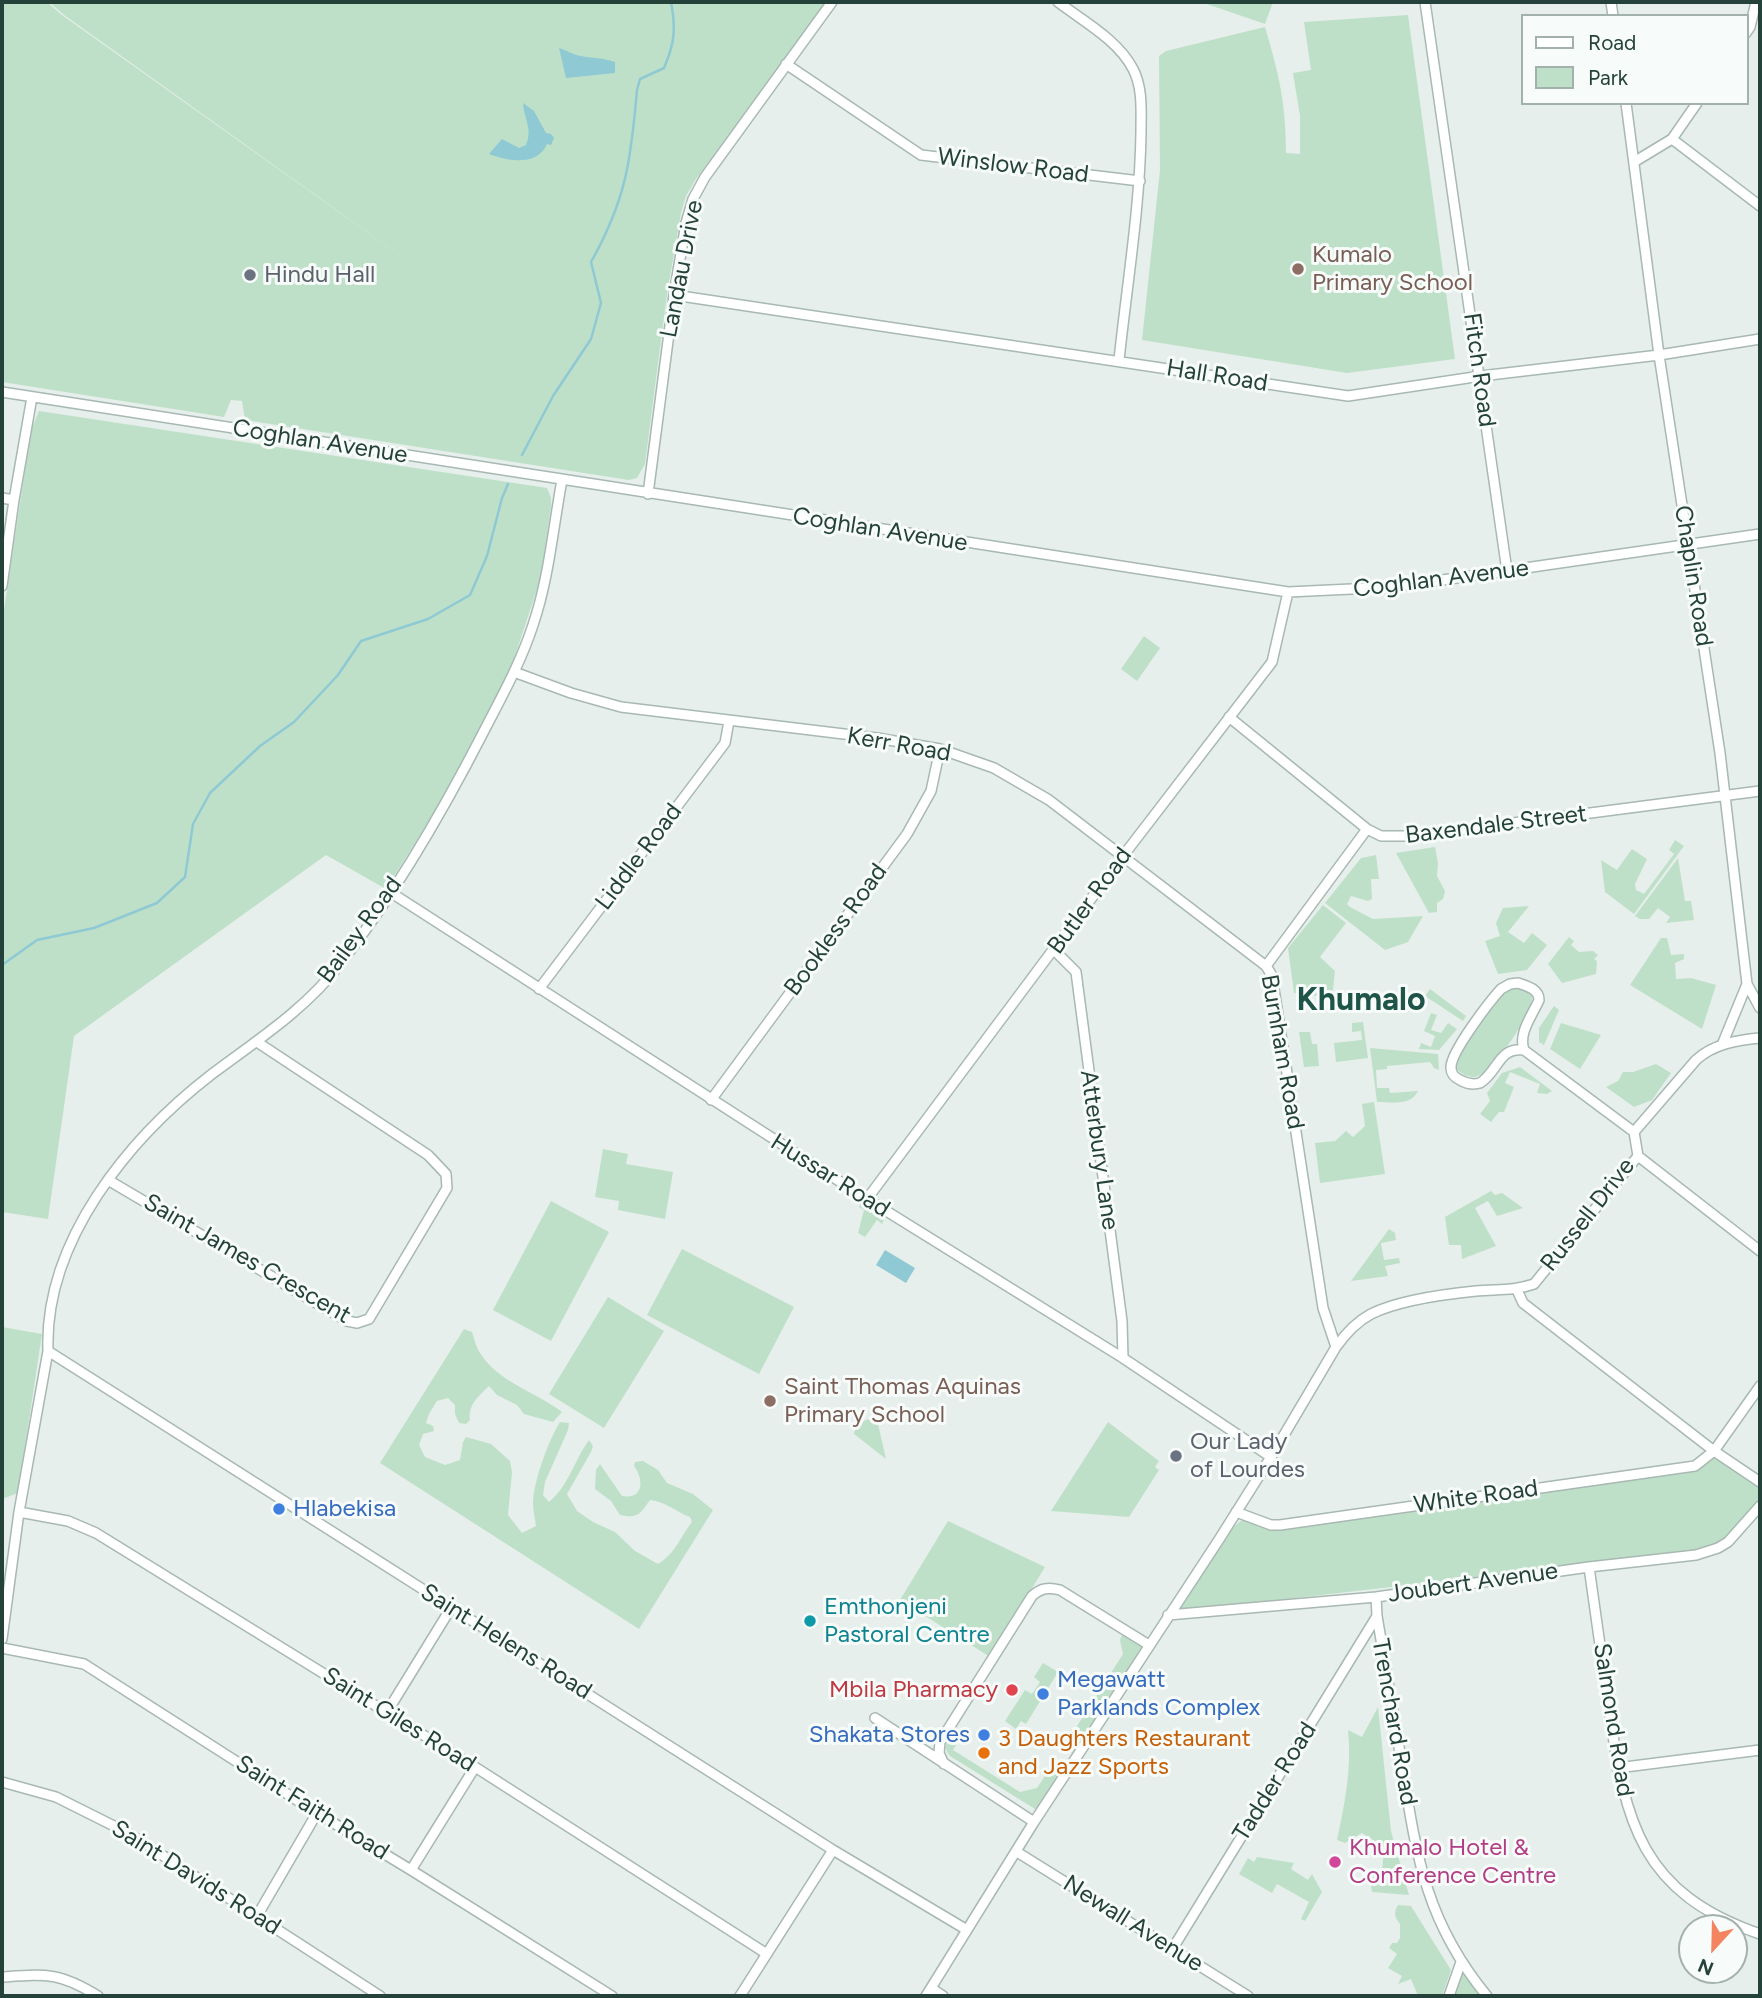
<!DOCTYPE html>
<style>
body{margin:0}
#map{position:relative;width:1762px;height:1998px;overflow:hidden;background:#e6efeb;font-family:Figtree,sans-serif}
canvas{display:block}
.frame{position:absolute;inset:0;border:4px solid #24423a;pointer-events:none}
.legend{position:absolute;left:1521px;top:14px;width:228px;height:91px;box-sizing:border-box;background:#f7fbf9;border:2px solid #a3b1ad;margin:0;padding:9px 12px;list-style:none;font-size:21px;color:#24423a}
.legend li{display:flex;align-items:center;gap:14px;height:35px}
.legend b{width:35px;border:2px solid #a3b1ad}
.north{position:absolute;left:1678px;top:1914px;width:70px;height:70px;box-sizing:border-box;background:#f7fbf9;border:2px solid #a3b1ad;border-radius:50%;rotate:202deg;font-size:19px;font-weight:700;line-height:28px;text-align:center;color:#24423a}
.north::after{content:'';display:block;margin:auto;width:24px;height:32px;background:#f4845f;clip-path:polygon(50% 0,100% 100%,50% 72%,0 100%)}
</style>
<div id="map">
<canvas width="1762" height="1998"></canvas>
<div class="frame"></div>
<ul class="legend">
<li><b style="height:9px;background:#fff"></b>Road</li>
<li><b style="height:19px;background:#bfe0c8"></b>Park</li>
</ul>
<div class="north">N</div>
</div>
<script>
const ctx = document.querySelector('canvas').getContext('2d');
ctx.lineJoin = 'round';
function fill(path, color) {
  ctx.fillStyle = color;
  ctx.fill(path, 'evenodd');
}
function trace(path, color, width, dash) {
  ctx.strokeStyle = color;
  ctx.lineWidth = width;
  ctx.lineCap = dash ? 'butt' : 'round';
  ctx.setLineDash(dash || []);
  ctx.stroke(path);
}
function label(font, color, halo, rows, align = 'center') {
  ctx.font = font + ' Figtree,sans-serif';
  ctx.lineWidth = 6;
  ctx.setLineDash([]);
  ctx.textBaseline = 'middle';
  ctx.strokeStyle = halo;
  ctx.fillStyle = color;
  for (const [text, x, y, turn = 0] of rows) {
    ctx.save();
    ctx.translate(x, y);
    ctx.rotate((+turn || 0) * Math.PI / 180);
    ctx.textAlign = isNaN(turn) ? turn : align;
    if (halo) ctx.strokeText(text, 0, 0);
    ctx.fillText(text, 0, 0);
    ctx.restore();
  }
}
fill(new Path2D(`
 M2,2H47L62,15L426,274L64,15L49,2H829L696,179L686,196L681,213L667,294L645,464L637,478L629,480L245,420L242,401L231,400L224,417L2,382Z
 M1201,2H1273L1265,24Z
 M1408,15L1455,359L1347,373L1142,340L1160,170L1159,56L1166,51L1265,27C1279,74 1286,104 1286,153L1300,154V116L1293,73L1311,70L1304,22Z
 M39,411L547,488L551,498V506L541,577L512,665L459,773L386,889L326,855L74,1036L48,1219L2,1212V623L31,430Z
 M1144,636L1160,648L1137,681L1121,669Z
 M1675,840L1684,846L1634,914L1605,892L1601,860L1617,870L1632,849L1647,859L1635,884L1636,890L1644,894L1674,854L1669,850Z
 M1435,847L1438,863L1437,876L1445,891L1443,899L1437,903V912L1429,913L1396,853Z
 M1376,855L1379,879H1371L1372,899L1368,901L1351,896L1347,904L1350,907L1373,919L1423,916L1408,942L1385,950L1325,903L1361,858Z
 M1678,858L1685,901H1691L1694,920L1666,923L1670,917L1658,908L1649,919H1640L1635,916Z
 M1323,905L1346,923L1320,957L1335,971L1332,998L1294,993L1288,948Z
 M1529,906L1508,932L1524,943L1532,933L1547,945L1527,970L1498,974L1485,941L1500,936L1496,923L1503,908Z
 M1569,937L1574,941L1571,945L1579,952L1593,951L1598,955L1594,959L1597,961L1596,974L1562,983L1548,964Z
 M1661,938H1667L1671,955L1684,954V959L1675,963L1676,979L1691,978L1716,985L1702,1029L1630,985Z
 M1509,987L1524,990L1532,996C1534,1012 1495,1068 1480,1075C1475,1078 1470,1077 1465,1075C1459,1072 1455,1069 1455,1063C1456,1048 1493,1005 1503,991Z
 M1430,989L1466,1016L1463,1021L1425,996Z
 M1554,1006L1559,1010L1544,1045L1539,1042V1028Z
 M1431,1013L1437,1015L1431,1030L1441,1033L1448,1023L1457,1029L1439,1050L1419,1049L1421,1043L1431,1047L1435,1036L1424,1031Z
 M1363,1022L1368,1058L1336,1062L1334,1043L1362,1040L1361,1031L1352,1032V1023Z
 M1561,1023L1601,1035L1580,1069L1550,1049Z
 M1299,1032H1310L1312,1044H1317L1319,1066L1304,1067Z
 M1370,1048L1438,1054L1439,1070L1434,1068L1430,1062L1387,1066V1069L1376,1070L1377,1088H1389L1390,1093L1418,1091C1411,1106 1392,1102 1377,1102Z
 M1656,1064L1671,1073L1652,1100L1634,1107L1606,1087L1618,1081L1623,1072H1633Z
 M1520,1067L1552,1091L1547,1094L1537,1093L1540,1084L1510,1072L1505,1083L1514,1087L1504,1112H1499L1491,1122L1480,1114L1490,1101L1487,1093L1502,1073Z
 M1374,1102L1385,1174L1320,1183L1315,1143L1335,1141L1346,1131L1353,1137L1365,1126L1362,1104Z
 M603,1149L628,1154L626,1164L673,1172L665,1219L618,1210L619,1201L595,1197Z
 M1491,1191L1495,1195L1502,1193L1523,1208L1497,1216L1488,1201L1475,1208L1496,1246L1462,1259L1461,1245H1449L1445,1217Z
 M862,1198L887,1214L882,1224L877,1220L865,1237L858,1233L864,1210L859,1207Z
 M551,1201L609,1232L551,1341L493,1310Z
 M1389,1229L1395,1233L1396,1240L1381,1243L1384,1260L1399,1258L1400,1263L1385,1266L1388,1276L1351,1281Z
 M682,1249L794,1307L759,1374L647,1315Z
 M608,1297L664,1331L604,1428L549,1394Z
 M2,1327L42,1334L18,1493L2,1499Z
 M464,1329L472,1332C474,1338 476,1347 480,1353C498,1382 536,1392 562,1412L553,1422L524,1414L517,1405L497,1395L489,1386C479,1396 468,1404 470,1420L466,1424L459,1423L455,1414V1405L448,1398L437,1401L429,1414L426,1423L433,1426L434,1431L423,1434L419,1445L425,1457L445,1465L460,1460L463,1442L466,1437L491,1444L510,1461L512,1472L508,1515L522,1533L536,1526C535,1519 533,1511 533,1503C533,1483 549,1439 560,1422L569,1423L568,1430L545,1482L543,1495L549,1502C568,1487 575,1459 589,1440L593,1446L591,1452L567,1494L577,1511L593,1522L615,1532L635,1551L658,1564C675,1554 679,1539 692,1522L690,1517C674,1511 667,1502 650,1500C640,1514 638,1519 620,1515L611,1501L595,1489L596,1470L600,1464L622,1496C644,1500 644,1479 634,1466L635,1462L643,1461L658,1470L667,1483L693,1494L713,1510L639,1629L380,1463Z
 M870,1419L878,1424L886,1459L854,1434C855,1426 863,1420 870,1419Z
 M1108,1422L1159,1461L1155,1467L1159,1470L1129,1517L1051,1511Z
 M1714,1454L1760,1486V1502L1726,1540L1697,1552L1173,1612C1186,1592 1226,1525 1245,1519L1271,1528L1695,1469Z
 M948,1521L1045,1567L990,1657L900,1600Z
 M1122,1635L1142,1647L1073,1754L1063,1748L1123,1654L1120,1640Z
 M1043,1663L1058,1672L1026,1724L1021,1721L1016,1729L1005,1721L1025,1690L1032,1694L1040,1682L1034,1677Z
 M1378,1707L1391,1831L1409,1895L1372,1892L1370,1879L1382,1872L1384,1847L1362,1833L1345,1843L1337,1840C1345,1802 1352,1768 1348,1730L1362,1737Z
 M950,1737L958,1742L953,1750L1020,1792L1037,1788L1053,1764L1062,1771L1039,1807L1035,1809L950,1756C944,1748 945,1745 950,1737Z
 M1257,1857L1294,1863L1291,1869L1308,1880L1312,1874L1322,1892L1305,1921L1301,1919L1309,1902L1277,1884L1272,1893L1239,1874L1248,1858L1254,1862Z
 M1398,1905L1411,1906L1451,1970L1442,1996H1418L1411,1979L1398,1984L1402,1976L1388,1968L1397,1954L1389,1948L1392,1943H1397L1400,1938V1924C1395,1918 1393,1913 1398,1905Z
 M1463,1968L1485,1996H1453Z`), '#bfe0c8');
fill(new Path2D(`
 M559,48C567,50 573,55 581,56C592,58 604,58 615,62V73C598,75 583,76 566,78Z
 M523,103L534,111L546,133L551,134L554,138L551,145L547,144C537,167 508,161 489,154L502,139L519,148L526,145C533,129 524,119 523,103Z
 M885,1250L915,1268L906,1283L876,1265Z`), '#8ec9d4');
trace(new Path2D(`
 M522,455L553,396L591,339L601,303L591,262C626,200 631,160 637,90L640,79L664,68C675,42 676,29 671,2
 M2,965L37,940L94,928L157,903L185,877L193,824L210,793L260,746L294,722L338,675L361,641L428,619L470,595L487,556L502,498L508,484`), '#8ec9d4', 2.5);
const minor = new Path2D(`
 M1058,2C1083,21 1118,40 1133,69C1143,88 1141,111 1141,132C1140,208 1127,284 1119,360
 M1425,2L1507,571
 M1611,2L1613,16
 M1746,33L1750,27L1756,2
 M786,64L921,155L1140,181
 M1626,103L1659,355L1720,753L1747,984L1722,1045
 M1672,139L1760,206
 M1634,162L1672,139L1697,103
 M674,295L1348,396L1481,376L1659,355L1760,339
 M2,392L1288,592L1394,587L1760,534
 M648,494L674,295L686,223L693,199L705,177L832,2
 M2,498L14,500
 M2,586L14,500L32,397
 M514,672L571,693L621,707L877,738L940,749L994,768L1049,800L1266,966
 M1229,717L1367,829L1381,836H1413L1760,791
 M390,892L867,1199L1123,1358L1271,1457
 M1054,950L1076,972L1122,1321L1123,1358
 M1518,983C1527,986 1539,989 1539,1000C1532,1016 1518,1033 1524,1050C1498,1047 1499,1071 1480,1083C1473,1085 1467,1084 1460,1080C1454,1077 1451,1074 1451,1067C1451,1052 1489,1002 1501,989L1510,984Z
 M1747,984L1760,1008
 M539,989L725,743L729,721
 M1524,1050L1634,1132
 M711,1100L907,834L931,791L940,749
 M1638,1156L1760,1251
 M108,1180L347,1321L357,1323L369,1319L447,1188L446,1174L428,1155L257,1042
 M867,1199L1123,856L1272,662L1288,592
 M1517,1290L1523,1303L1714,1451L1760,1482
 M1336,1347L1323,1308L1274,989L1271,974L1266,966L1367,829
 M48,1351L833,1850L967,1930
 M19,1512L68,1521L96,1533L475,1767L767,1954
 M1236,1512L1271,1525H1280L1695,1466L1714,1451L1760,1386
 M1589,1567C1596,1614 1602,1662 1609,1709C1625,1823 1641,1893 1760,1934
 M1376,1597L1377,1616C1385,1664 1393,1711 1401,1759C1416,1852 1424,1920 1487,1996
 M1168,1615L1376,1597L1589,1567L1696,1555L1718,1548L1728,1542L1760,1506
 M2,1639L19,1512L48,1351C44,1241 129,1138 212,1074C256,1041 306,1009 340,964C396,893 443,811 484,731C502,696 521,662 533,625C549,578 553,528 562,480
 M2,1648L84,1664L317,1813L411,1870L612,1996
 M387,1712L451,1608
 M875,1718L1034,1822
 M944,1764L939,1753L940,1742L1032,1596C1041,1588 1048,1587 1060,1590L1149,1645
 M1617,1768L1760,1750
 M2,1782L56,1797L128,1833L380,1996
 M1017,1852L1248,1996
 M411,1870L475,1767
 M257,1916L317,1813
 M1173,1948L1377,1616
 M2,1977C46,1974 59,1972 98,1996
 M931,1988L943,1996
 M740,1996L833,1850
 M926,1996L1034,1822L1220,1538L1271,1457L1336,1347C1346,1333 1356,1322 1371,1314C1397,1301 1446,1294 1476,1291C1497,1289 1514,1291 1534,1284L1638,1156L1634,1132L1696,1060C1713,1044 1738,1040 1760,1038
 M1449,1996L1461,1962`);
trace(minor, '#a8b8b2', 12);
trace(minor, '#fff', 9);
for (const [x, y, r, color] of [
 [1298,269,7,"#8d6e63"],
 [250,275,7,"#6b7280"],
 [770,1401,7,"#8d6e63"],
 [1176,1456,7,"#6b7280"],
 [279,1509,7,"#3f7fe0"],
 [810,1621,7,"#0f9aa8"],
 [1012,1690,7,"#e0444e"],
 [1043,1694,7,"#3f7fe0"],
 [984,1735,7,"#3f7fe0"],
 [984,1753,7,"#e8710a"],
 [1335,1862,7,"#d1479c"]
]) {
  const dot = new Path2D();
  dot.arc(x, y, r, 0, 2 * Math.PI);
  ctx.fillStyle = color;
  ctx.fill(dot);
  trace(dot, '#f7fbf9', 2.5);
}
label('24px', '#24423a', '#f7fbf9', [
 ["Winslow Road",1013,166,7],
 ["Landau Drive",682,269,-79],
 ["Fitch Road",1479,370,82],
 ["Hall Road",1217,376,9],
 ["Coghlan Avenue",320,442,9],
 ["Coghlan Avenue",880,530,9],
 ["Chaplin Road",1693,576,81],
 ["Coghlan Avenue",1441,579,-7],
 ["Kerr Road",899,745,10],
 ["Baxendale Street",1496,825,-7],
 ["Liddle Road",639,857,-53],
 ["Butler Road",1090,901,-54],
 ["Bailey Road",360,930,-54],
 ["Bookless Road",836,930,-54],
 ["Burnham Road",1282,1052,80],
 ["Atterbury Lane",1099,1150,82],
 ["Hussar Road",830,1176,32],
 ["Russell Drive",1588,1215,-52],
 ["Saint James Crescent",247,1259,30],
 ["White Road",1476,1497,-8],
 ["Joubert Avenue",1473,1583,-8],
 ["Saint Helens Road",506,1642,32],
 ["Saint Giles Road",399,1720,32],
 ["Salmond Road",1613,1720,81],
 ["Trenchard Road",1394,1722,80],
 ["Tadder Road",1275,1782,-58],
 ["Saint Faith Road",312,1808,32],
 ["Saint Davids Road",196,1878,32],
 ["Newall Avenue",1133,1924,32]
]);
label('24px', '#785e54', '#f7fbf9', [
 ["Kumalo",1312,255],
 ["Primary School",1312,283],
 ["Saint Thomas Aquinas",784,1387],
 ["Primary School",784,1415]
], 'left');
label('24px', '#5b616d', '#f7fbf9', [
 ["Hindu Hall",264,275],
 ["Our Lady",1190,1442],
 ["of Lourdes",1190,1470]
], 'left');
label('24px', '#366cbe', '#f7fbf9', [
 ["Hlabekisa",293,1509],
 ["Megawatt",1057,1680],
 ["Parklands Complex",1057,1708],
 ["Shakata Stores",970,1735,"right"]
], 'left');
label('24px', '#0d838f', '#f7fbf9', [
 ["Emthonjeni",824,1607],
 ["Pastoral Centre",824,1635]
], 'left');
label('24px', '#be3a42', '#f7fbf9', [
 ["Mbila Pharmacy",998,1690]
], 'right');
label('24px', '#c56008', '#f7fbf9', [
 ["3 Daughters Restaurant",998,1739],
 ["and Jazz Sports",998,1767]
], 'left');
label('24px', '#b23c85', '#f7fbf9', [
 ["Khumalo Hotel &",1349,1848],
 ["Conference Centre",1349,1876]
], 'left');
label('bold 32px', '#1f5548', '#f7fbf9', [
 ["Khumalo",1361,1001]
]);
</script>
